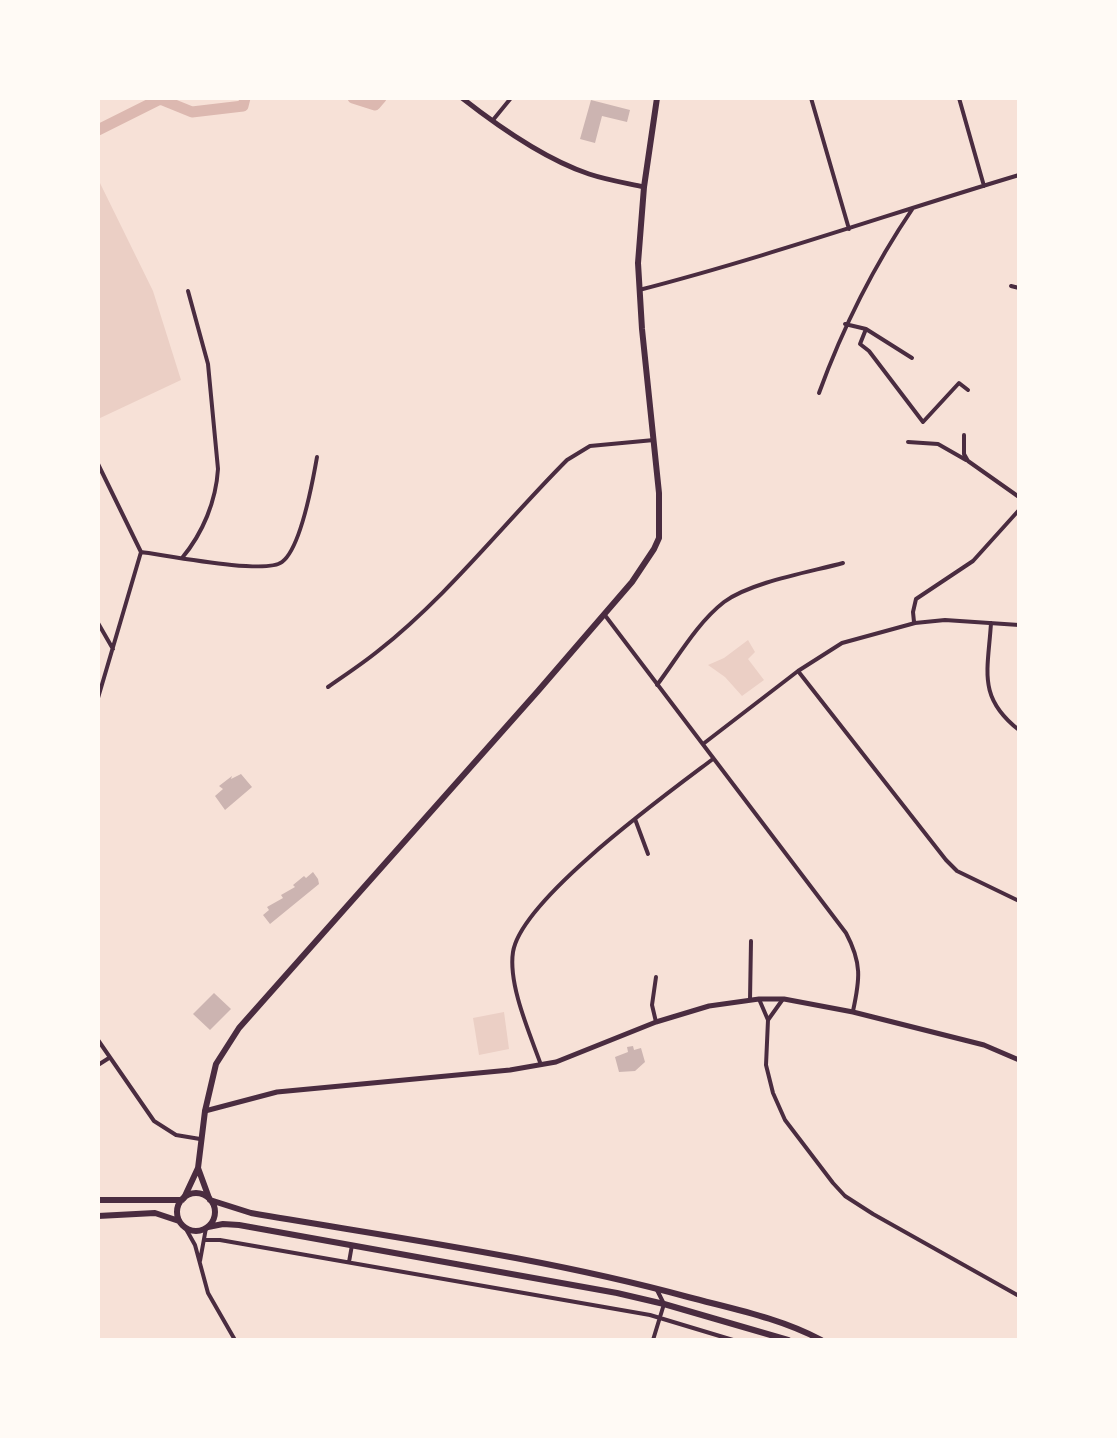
<!DOCTYPE html>
<style>
body{margin:0}
#map{position:relative;width:1117px;height:1438px;overflow:hidden;background:#f7e1d7;font-family:Montserrat,sans-serif}
canvas{display:block}
.frame{position:absolute;inset:0;border:100px solid #fffaf5;pointer-events:none}
</style>
<div id="map">
<canvas width="1117" height="1438"></canvas>
<div class="frame"></div>
</div>
<script>
const ctx = document.querySelector('canvas').getContext('2d');
ctx.lineJoin = 'round';
function fill(path, color) {
  ctx.fillStyle = color;
  ctx.fill(path, 'evenodd');
}
function trace(path, color, width, dash) {
  ctx.strokeStyle = color;
  ctx.lineWidth = width;
  ctx.lineCap = dash ? 'butt' : 'round';
  ctx.setLineDash(dash || []);
  ctx.stroke(path);
}
fill(new Path2D(`
 M98,179L153,291L181,380L98,419Z
 M748,640L755,652L748,659L764,680L742,696L725,677L708,665L724,658Z
 M504,1012L509,1049L479,1055L473,1018Z`), '#ebcfc5');
trace(new Path2D(`
 M353,98L375,105L381,98
 M98,130L160,99L192,112L243,106L245,98`), '#dcb8b0', 11);
fill(new Path2D(`
 M591,100L630,110L627,122L602,116L595,143L580,139Z
 M241,774L252,787L225,810L215,796L223,789L219,786L232,776L231,779Z
 M313,872L318,879L319,884L270,924L263,915L269,910L267,907L283,898L281,895L295,887L293,885L304,876L306,878Z
 M214,993L231,1009L210,1030L193,1014Z
 M633,1046L634,1050L641,1048L645,1062L635,1071L619,1072L615,1057L628,1052L627,1047Z`), '#ccb4b1');
trace(new Path2D(`
 M811,98L849,229
 M959,98L984,186
 M493,120L511,98
 M1011,286L1019,288
 M639,290C767,257 892,213 1019,175
 M845,324L866,329L912,358
 M866,329L860,344L869,351L923,422L959,383L968,390
 M819,393C843,327 873,267 913,208
 M964,435V454L968,461L1019,497
 M908,442L938,444L966,460
 M98,464L141,552L98,698
 M141,552C165,555 266,575 282,562C301,548 313,480 317,457
 M182,558C203,533 216,501 218,469L208,364L188,291
 M604,614L846,933C862,963 860,979 853,1011
 M914,622L913,612L916,599L973,561L1019,510
 M98,623L113,649
 M991,623C988,671 977,697 1019,730
 M798,671L946,860L957,871L1019,901
 M657,685C678,657 697,623 724,602C751,582 810,572 843,563
 M328,687C345,675 362,664 378,651C448,596 504,523 567,460L590,446L654,440
 M703,744L798,671L842,643L915,623L945,620L1019,625
 M635,819L648,854
 M759,999L768,1020L766,1065L773,1093L785,1120L833,1183L845,1196L873,1214L1019,1296
 M750,1000L751,941
 M768,1020L783,999
 M656,1022L652,1005L656,977
 M98,1040L154,1121L176,1135L200,1139
 M98,1065L109,1058
 M541,1065C530,1034 508,985 513,952C521,899 668,793 713,759
 M186,1229L195,1245L208,1293L235,1340
 M204,1240H220L650,1315L733,1340
 M200,1261L206,1228
 M349,1262L352,1245
 M653,1340L664,1304L657,1290`), '#4a2c40', 4);
trace(new Path2D(`
 M205,1111L277,1092L510,1070L556,1062L656,1022L709,1006L759,999H784L853,1012L984,1045L1019,1060`), '#4a2c40', 5);
trace(new Path2D(`
 M462,98C499,127 544,159 589,174C607,180 626,183 644,187`), '#4a2c40', 5);
trace(new Path2D(`
 M198,1168L209,1198
 M184,1198L198,1168L205,1111L216,1064L239,1028L538,691L632,582L654,549L659,538V493L642,329L638,263L644,187L657,98`), '#4a2c40', 6);
trace(new Path2D(`
 M177 1212a19 19 0 1 1 38 0a19 19 0 1 1-38 0Z
 M98,1200H182
 M210,1200L251,1213C397,1238 545,1258 688,1297C733,1309 780,1318 821,1340
 M98,1216L155,1213L179,1221
 M208,1227L223,1224L239,1225L617,1293L664,1304L788,1340`), '#4a2c40', 6);
</script>
